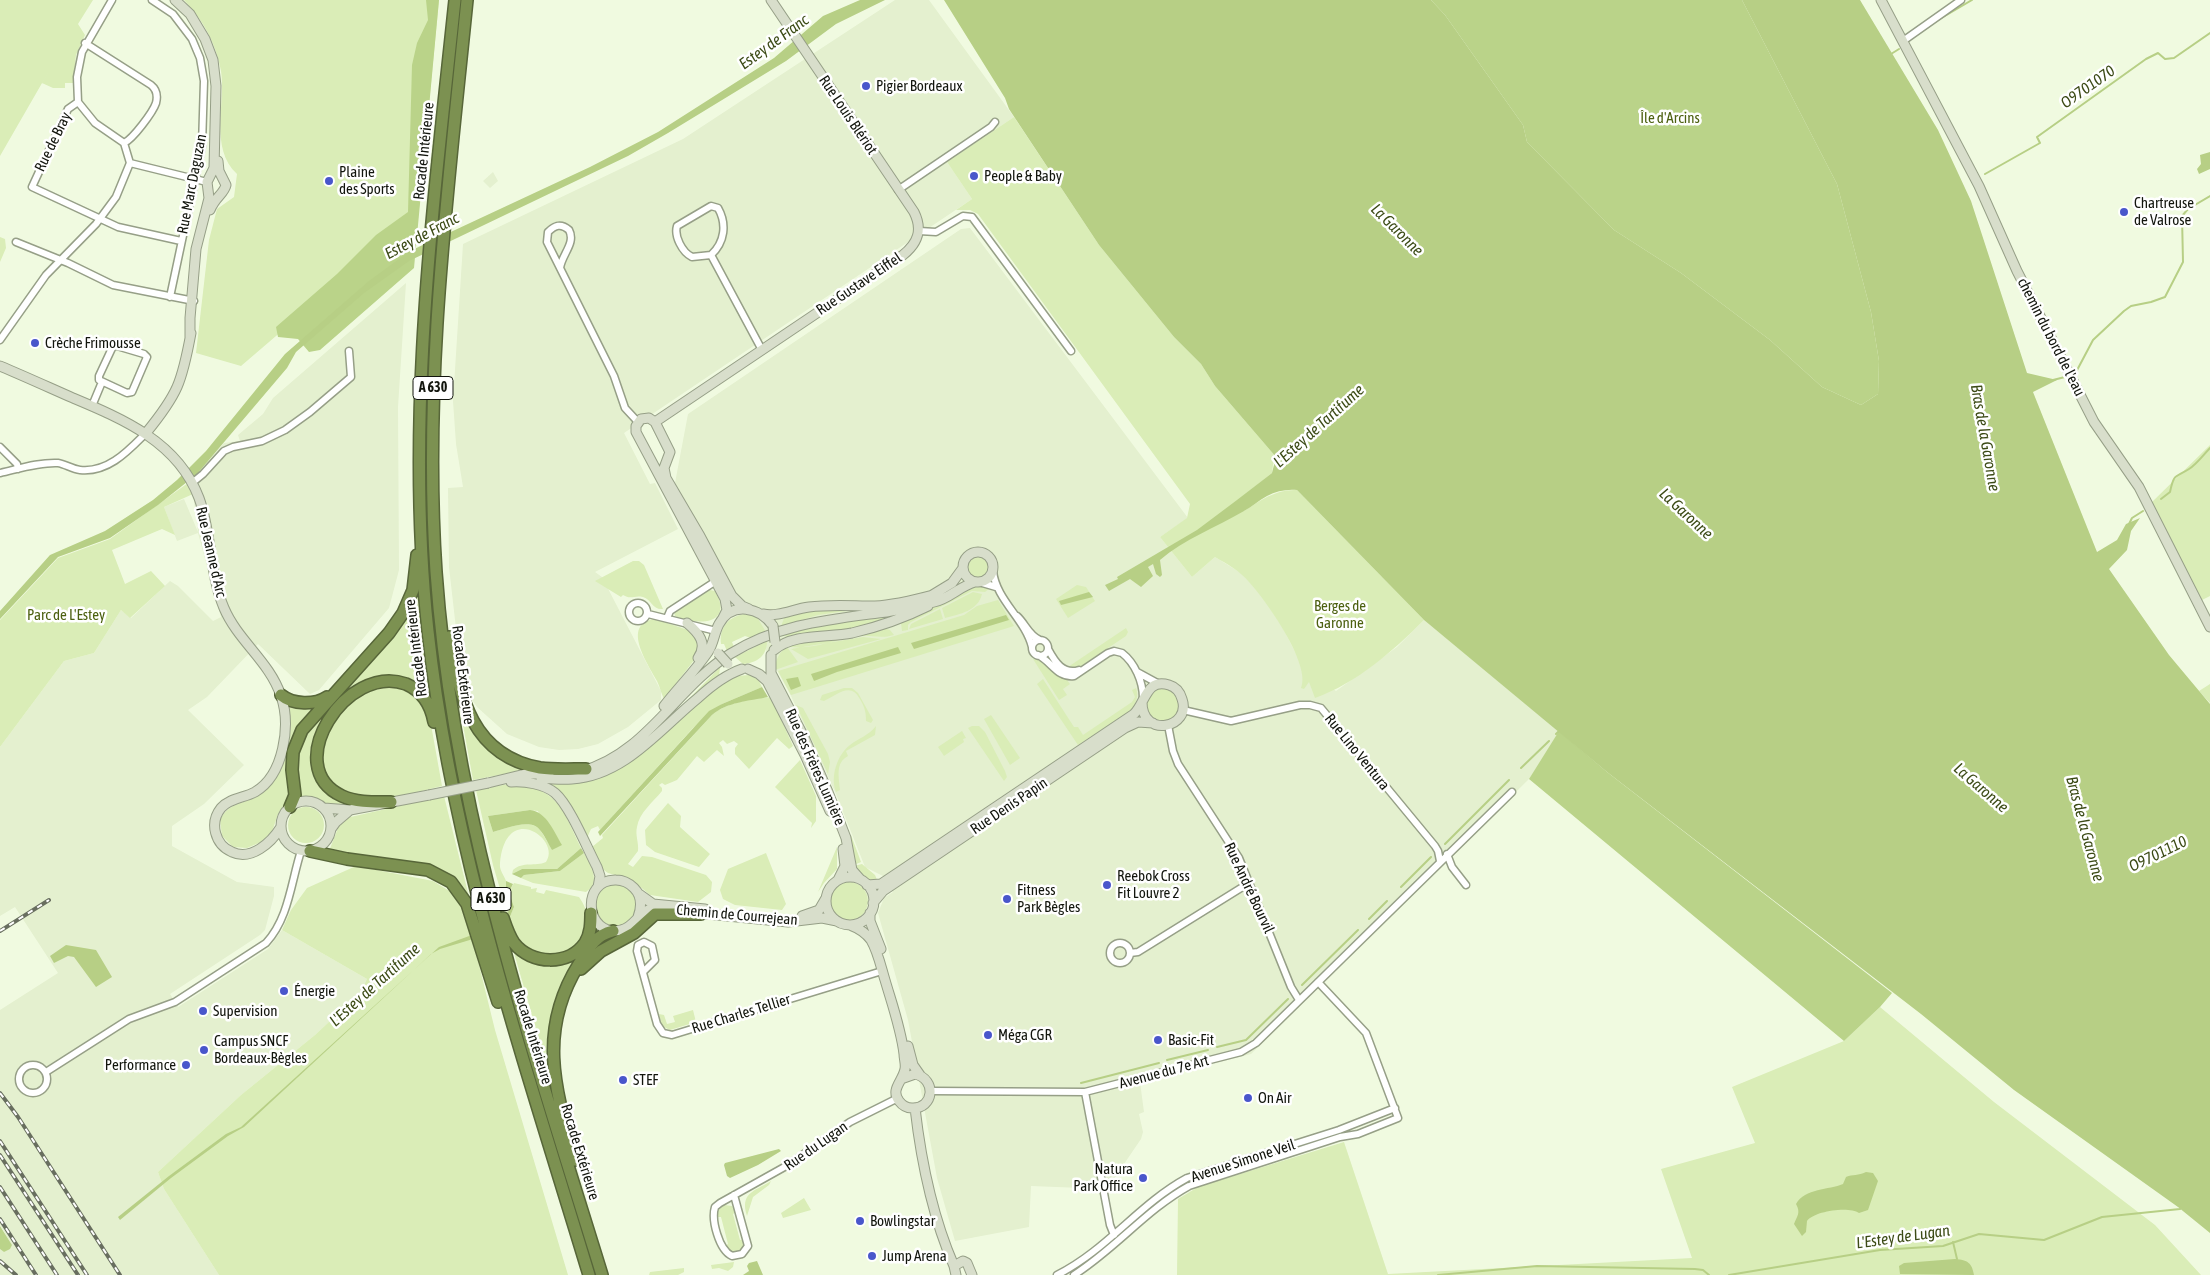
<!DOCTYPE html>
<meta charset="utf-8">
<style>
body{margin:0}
canvas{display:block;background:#f0fae0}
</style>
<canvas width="2210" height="1275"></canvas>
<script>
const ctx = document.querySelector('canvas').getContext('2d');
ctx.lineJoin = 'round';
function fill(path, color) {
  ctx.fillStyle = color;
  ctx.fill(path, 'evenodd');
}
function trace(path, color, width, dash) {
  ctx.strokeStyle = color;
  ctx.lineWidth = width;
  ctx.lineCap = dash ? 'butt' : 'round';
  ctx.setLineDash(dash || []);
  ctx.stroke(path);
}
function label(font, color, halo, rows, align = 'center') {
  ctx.font = font + ' "Asap Condensed",sans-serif';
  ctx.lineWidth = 5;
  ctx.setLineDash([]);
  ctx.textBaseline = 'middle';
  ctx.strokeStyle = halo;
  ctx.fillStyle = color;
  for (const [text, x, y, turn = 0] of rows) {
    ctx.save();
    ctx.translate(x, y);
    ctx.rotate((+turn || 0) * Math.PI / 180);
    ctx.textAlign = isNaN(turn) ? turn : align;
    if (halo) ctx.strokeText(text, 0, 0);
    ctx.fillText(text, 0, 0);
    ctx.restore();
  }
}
fill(new Path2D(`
 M895,0H929L1014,117L947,162L972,199L624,433L650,484L655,483L678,529L595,572L602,577L661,691V700L628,727L598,744L578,749L559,750L539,747L507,734L477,707L468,694L459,655L449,567L448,488L463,487L456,444L453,401L463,244L683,139Z
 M493,172L498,181L490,188L483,181Z
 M970,228L1188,518L1160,537L1192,577L1215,557L1241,573L1252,583L1275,612L1302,666L1336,691L1397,647L1424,620L1559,731L1529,779L1251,1054L1140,1082L1144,1112L1139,1114L1143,1132L1141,1139L1107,1189L1031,1186L1029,1227L955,1241L937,1178L908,1020L878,913L884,898L893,892L883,876L865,867L836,794L791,696L675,483L688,414L961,229Z
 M406,283L398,407L399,570L389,608L319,690L310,694L258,644L207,697L188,710L244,765L204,804L172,826V846L237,882L274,887V896L265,930L260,935L170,994L178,1007L268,949L282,930L367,979L360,993L315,1035L241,1095L158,1172L164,1189L219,1275H0V1249L4,1252L12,1245L0,1225V1010L58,973L15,907L0,916V747L64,661L94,653L121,610L131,618L170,581L178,586L213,621L221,617L198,533L177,541L164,507L184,499L198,532L193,494L188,483L224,443L240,441L238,435L263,414L273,398Z`), '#e4f0cf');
fill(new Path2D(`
 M0,0H93L78,24L85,35L76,55L73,83H65V88H53L42,83L53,64L0,156Z
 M184,0H439L417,229L353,270L241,366L196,353L209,240L217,209L234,197L237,174C209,148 226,104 221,71C216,43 203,20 184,0Z
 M1014,117L1099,245L1174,337L1201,364L1215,386L1276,457L1273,465L1272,473L1238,500L1244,511C1261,500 1276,489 1297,490L1424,620C1393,651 1357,683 1315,698L1309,682L1304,689L1301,688C1312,665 1265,599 1249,582C1240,571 1227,564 1215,557L1192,577L1160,537L1187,518L1190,504L978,214L970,210H956L972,199L947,162Z
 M0,237L5,239L6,248L0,262Z
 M2210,445V596L2200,601L2150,504Z
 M188,483L193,494L164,507L175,535L162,529L112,550L125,584L151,571L165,586L130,618L121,610L94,653L64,661L0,747V620L58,558L110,539Z
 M968 567a10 10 0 1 1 20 0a10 10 0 1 1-20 0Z
 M633,561H639L644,565L663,609C652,610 652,600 643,597C634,595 631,600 623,595L621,597L595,581Z
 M1077,585L1086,587L1095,601L1068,618L1056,599Z
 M971,586L990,588L985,592L972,591L911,622L908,625V630L902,631L901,623L904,620Z
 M417,590L429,696L403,679L388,676L372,679L355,687L317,737L322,781L361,803C353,804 342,808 334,806C317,802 316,793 296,798L298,742Z
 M710,590L715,591C735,625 697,626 675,616L674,612Z
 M973,592L982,594C978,611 960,614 945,618L942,608Z
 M998,600L1014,626L791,695L778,671L964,615L977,606Z
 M815,609L853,610L818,615L781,626L785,616Z
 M940,609L943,619L909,629L911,624Z
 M904,613L860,629L789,638L783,635C823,622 864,622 904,613Z
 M744,614L757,617L766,632L751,638L745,636L732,642L734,647L727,651L724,644H721C719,628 728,617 744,614Z
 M655,619L691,631L700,641L695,659L664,699C661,693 660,687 657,681C648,664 620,624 655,619Z
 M883,628L890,630L894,635C881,639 872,635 859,636C842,638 804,652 789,646V643Z
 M1126,628L1128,632L1126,636L1081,666L1074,668L1068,667Z
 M863,637L881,639L808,659L791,649Z
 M767,641C767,656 757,663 743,664L735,657Z
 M787,647L798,662L775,670C775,662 779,651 787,647Z
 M1033,659C1045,659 1063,673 1070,684L1063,689L1067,695L1059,700Z
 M720,667L719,677L680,708Z
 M749,675L758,679L762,687L722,704L693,728L600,830L598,826L591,829L586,840L558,790L545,782L601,776L722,682L737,676Z
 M1043,679L1074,727H1078L1083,735L1132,702L1135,697L1132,690L1136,688C1139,696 1136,704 1130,711L1078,745L1037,684Z
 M2210,684V703L2199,691Z
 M379,685L404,687L422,700L430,719L442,786C416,792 389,801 363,798C307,791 317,731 349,702C357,695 369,690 379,685Z
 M456,686L479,733L534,768L473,780Z
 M1146 705a17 17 0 1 1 34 0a17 17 0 1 1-34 0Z
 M844,688H852L858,693L873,720L871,723L866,721C866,713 865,708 861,701C851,681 839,694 824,701L820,700L822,695Z
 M771,697L793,746L789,749L777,738L749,769L735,754V748L738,744L734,741L727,744L723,740L719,743L722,747L724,756L717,750L704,762L697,756L677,780L665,785L662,783L659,785L662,788V791C653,802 639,813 637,827C635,835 639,843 638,851L628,864L633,867L642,856L652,857L706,875L712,882L711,892L698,902L650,895L632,880L608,873L601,868L592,847L603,838L602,835L712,715C727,702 752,699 771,697Z
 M288,701L319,705L301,727L293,792L278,814L272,832L261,842L247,848L233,847L222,836L220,820C228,803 243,804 258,796C287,779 292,731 288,701Z
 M796,705L803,708L828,754L830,762L828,774Z
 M991,715L1020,758L1010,765L984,719Z
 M876,726L875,735L846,751L848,756C835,763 839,777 840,790L836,792C830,777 837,755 850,745C859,738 868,736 876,726Z
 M972,726H979L985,732L1005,771L1007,777L1004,781L968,728Z
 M962,731L966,738L963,739L964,742L944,756L938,747Z
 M800,760L816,796V821L811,828L812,823L775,787Z
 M509,784C557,786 563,810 581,848L557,869H522L512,874L513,870C523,861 535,867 546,862C562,840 506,800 500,863C499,870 504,875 506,881C506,883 506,887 506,889C506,895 509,902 511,908L507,913L493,865L476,790ZM530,810L538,811L552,850C548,843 544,835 539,829C529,818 504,829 493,832L488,816Z
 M444,796L471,905L453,880L329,851L340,823L346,818Z
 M668,803L681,816L680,827L710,854L699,867L655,852L646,845L645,830Z
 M288 825a18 18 0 1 1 36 0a18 18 0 1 1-36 0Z
 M851,835L861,862L854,865L849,838Z
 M837,847V869L824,883L818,892Z
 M584,853C590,865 602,882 586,892L533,883L521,878L524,875L560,871Z
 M766,853L786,904L782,910L735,905L723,899L720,890L728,869Z
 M862,864L875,875L878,882C868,881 859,875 854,866Z
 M356,866L433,881L451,892L466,912L495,1030L568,1275H219L164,1189L158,1172L241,1095L315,1035L360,993L367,979L282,930L291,910L307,888Z
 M830 901a19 19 0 1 1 38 0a19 19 0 1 1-38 0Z
 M514,883L531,887V889L537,888L536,892L544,894L546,890L579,897C610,940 546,977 517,941C513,936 511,926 509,919L514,907L509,892Z
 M595 905a21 21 0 1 1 42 0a21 21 0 1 1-42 0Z
 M512,946L533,960L580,952L558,997L550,1025L548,1052L543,1053Z
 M1880,1007L1994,1102L2155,1225L2201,1275H1177L1178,1199L1198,1187L1344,1142L1388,1274L1692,1258L1661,1169L1755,1143L1732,1087L1844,1041Z
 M693,1010L696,1022L670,1030L662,1026L659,1014L664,1015L667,1024L675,1022L673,1016Z
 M771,1181L769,1185L753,1197L747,1216C740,1193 753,1192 771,1181Z
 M804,1198L811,1210L783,1218L781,1213Z
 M724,1205L732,1206L736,1212L733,1214L740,1240H743L744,1246L737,1253L729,1252L725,1246L728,1244L721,1217H717L718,1210Z
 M734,1262L733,1267L728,1271L719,1268L712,1269L711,1265Z
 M684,1268V1272L678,1275H649L650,1272Z`), '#daedb7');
fill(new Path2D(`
 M426,0H439L414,268L320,350L309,352L298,339L278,337L276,327L337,274L376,235L408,212L412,65L417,43L428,20Z
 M1431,0H1742L1837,184L1871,312L1879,361L1878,394L1861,405L1822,387L1770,340L1681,273L1614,230L1527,142L1523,125L1445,15Z
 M1559,731L1607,772L1892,993L1880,1007L1844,1041L1529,779Z
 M0,1226L12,1245L10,1249L4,1252L0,1249Z`), '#bad389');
fill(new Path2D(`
 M860,0H885L836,24L786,61L668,133L628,156L409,261L364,293L296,352L287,368L197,474L158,505L110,538L58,557L0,619V611L50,555L105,531L153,500L177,480L206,451L285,354L369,281L410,251L590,167L658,132L774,58L823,16Z
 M944,0H1431L1445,15L1523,125L1527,142L1614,230L1681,273L1770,340L1822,387L1861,405L1878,394L1879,361L1871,312L1837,184L1742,0H1860L1938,130L1971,201L2027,373L2057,380L2033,392L2097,552L2117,540L2126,524L2140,518L2131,531L2127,550L2109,569L2169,655L2210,704V1233L2178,1207L2014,1090L1921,1014L1607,772L1424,620L1297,490C1287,489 1276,491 1267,496C1259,500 1252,507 1244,511C1217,527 1184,539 1160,560L1162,575L1160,577L1156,574L1153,564L1148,567L1153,576L1141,587L1130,579L1109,591L1105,585L1118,579L1117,577L1197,530L1237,500L1272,473L1276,457L1215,386L1201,364L1174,337L1099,245L1009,109L1005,98Z
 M2210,152V169L2199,174L2197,169L2201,164L2200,155Z
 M1089,592L1093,597L1061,605L1059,601Z
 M1006,615L1009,620L914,649L911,643Z
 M898,647L901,653L837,672L814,681L811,674Z
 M798,677L801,686L791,690L786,679Z
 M762,687L768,697C749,701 727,702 712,715L600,836L598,832L709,711L722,704Z
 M530,810C547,812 554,832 562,845L552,850C548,844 545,835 539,829C530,818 504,829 493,832L488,816Z
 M581,848L584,853L560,871L524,875L521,878L512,874L522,869H557Z
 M506,881L513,884L509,892L514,907L509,919L507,913L511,908L506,890Z
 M472,935L473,939L440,949L431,954L244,1127L228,1136L171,1178L120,1220L118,1217L169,1176L226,1134L241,1127L439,947Z
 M66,945L96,950L112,977L96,987L74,957L68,956L54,963L50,956Z
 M779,1149L781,1151L758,1165L730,1178L727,1176L724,1165L725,1163Z
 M1866,1172L1873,1173L1878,1181L1868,1210L1859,1213C1849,1206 1814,1211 1807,1221L1806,1232L1802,1236L1794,1224C1797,1216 1801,1213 1796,1204C1805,1188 1829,1190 1843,1184L1846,1177C1853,1174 1858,1176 1866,1172Z
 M1955,1259C1968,1260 1972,1263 1974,1275L1900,1274L1899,1266L1904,1263Z
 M757,1261L763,1275H743L749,1271L747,1266L749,1263Z`), '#b7cf85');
trace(new Path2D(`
 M1933,23L1972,0
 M1891,54L1899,49
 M1985,174L2040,143L2037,137L2146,59L2158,53L2165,59L2174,58L2210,33
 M2075,374L2093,340L2124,311L2131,306L2151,302L2165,297L2183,262L2182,216L2188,209L2210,196
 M2053,380L2065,377
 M2161,499L2170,492C2174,473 2175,478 2189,469C2197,464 2204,454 2210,448
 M2129,524L2132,518L2143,511
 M1556,734L1559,731
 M1521,768L1549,741
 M1445,844L1509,780
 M1401,887L1431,857
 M1369,919L1387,901
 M1302,985L1358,930
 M1217,1047L1246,1040L1288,999
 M1167,1060L1208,1050
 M1081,1083L1159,1063
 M1953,1242L1957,1259
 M1438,1275L1537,1266L1695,1269L1703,1270L1709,1275
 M1729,1275L1880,1250L1943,1246L1979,1234L2044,1240L2102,1217L2180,1209L2181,1207`), '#b7cf85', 2);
const street = new Path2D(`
 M152,0L173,14L192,39L200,58L204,81L202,146L170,297
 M1903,41L1961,0
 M85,43L151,85C156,89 158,95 156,103C153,112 133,139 124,143
 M78,102L68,109L32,187L118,227L181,241
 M130,163L207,182
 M898,190L991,127L995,122
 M711,206L718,208C727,224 725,242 711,255L692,257C682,252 674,236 677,226Z
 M919,231L936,232L963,216L972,217L1071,351
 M16,242L68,263L113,285L194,301
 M711,255L762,350
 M560,268C562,254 576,243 569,230C561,223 555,225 548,232L547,242L614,376L625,408L638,422
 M0,340L46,275L96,224L116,197L130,163L124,143L95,123L78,102L77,77L82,52L112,0
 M113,346H117L144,354L147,357L132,392L127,393L99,380V376Z
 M92,406L102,382
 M0,447L17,464L18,469
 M0,473C18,469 39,462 58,463C65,464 72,469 80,470C108,473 128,451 146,433
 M192,483L203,474L224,451L233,447L262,441L285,430L310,412L351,377L349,351
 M993,571C996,600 1025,619 1032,647
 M979,582L996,587
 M629 612a9 9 0 1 1 18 0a9 9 0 1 1-18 0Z
 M648,614L716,631
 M1017,616C1025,623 1029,636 1040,640
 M667,618L670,611L716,581
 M1032 648a8 8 0 1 1 16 0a8 8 0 1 1-16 0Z
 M1048,649C1055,662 1063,675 1079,670
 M1038,655C1052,662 1057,678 1074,676L1108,653L1114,651L1122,653C1135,663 1143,682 1143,698
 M1137,672L1159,684
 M1183,710L1231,721L1300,705H1310L1321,708L1435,846L1438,851L1440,861
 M1168,725L1173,751L1178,764L1239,858L1291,987L1299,1000
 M1447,854L1452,867L1466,885
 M1110 953a10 10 0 1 1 20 0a10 10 0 1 1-20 0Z
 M1130,953L1138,952L1249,883
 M643,972L655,960L652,946L644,942L638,945L637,951L657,1024L663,1033L672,1035L882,971
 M19 1079a14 14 0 1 1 28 0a14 14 0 1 1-28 0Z
 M46,1072L129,1019L175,1002L266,943C289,918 291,882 301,851
 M931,1091L1085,1092L1241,1052L1256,1043L1512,792
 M1085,1092L1110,1225L1114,1235
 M734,1195L748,1246L742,1254L732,1256C719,1250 711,1220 715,1207L720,1203L788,1165L850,1122L898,1098
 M1057,1275C1107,1250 1139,1204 1187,1178L1339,1130L1395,1108
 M1074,1275C1115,1249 1147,1209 1189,1186L1340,1137L1358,1134L1398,1118L1366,1033L1318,982`);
const secondary = new Path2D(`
 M175,0L190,14L205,39L213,60L216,86L214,168L207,182L209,198L196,249L190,318V338
 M1881,0L1979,186L2017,271L2094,422L2139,487L2210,627
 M210,210C215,197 224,194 226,185L219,171L218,161
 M0,366C24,376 48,387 73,398C123,419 178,442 199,498C212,533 209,573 224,608C238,641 270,662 281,696C291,725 284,775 255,792C244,798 230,798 221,808C209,823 215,845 232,852C251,861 271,843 281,827
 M655,422L903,255C918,243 923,230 914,212L771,0
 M146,433C178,394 182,382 191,333
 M963 567a15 15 0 1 1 30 0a15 15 0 1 1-30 0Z
 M929,597L952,583L963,568
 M763,614C779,617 793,609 809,607C831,604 853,606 875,606C895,605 914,600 933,595
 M723,618L727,610L725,599L636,432V426L641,419L649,418L655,422L670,452L664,468L666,478L700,536L732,596L742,606L749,609
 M687,623C699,633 708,644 698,658
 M774,650C794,633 827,638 852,633C878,627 904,618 928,606
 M771,655V673L804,737L828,792L846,838L852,870L860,879
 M748,669L759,674L767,681L805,755L830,811
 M664,706C678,688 695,671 708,652C714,643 714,633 719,624C732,601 760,607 773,626
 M582,771C646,754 676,688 730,654C777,625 825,620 878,613C897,611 916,606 934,602C949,599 960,586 975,582
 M541,778C551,779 561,780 572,779C624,776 660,729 698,698C711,686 725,675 742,669
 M511,782C525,781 544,784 555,793C570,806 587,848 597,867L600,876L598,887
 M488,783L525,774H549
 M281 826a25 25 0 1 1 50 0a25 25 0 1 1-50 0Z
 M324,808L350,810L429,795
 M331,829L336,822L350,810
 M826 901a24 24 0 1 1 48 0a24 24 0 1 1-48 0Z
 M838,880L845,866L843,849
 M867,885L881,884L1134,714C1146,702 1146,678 1169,685C1176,687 1180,692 1182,699C1192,728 1142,739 1142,702
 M639,894L653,904L705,909
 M873,903L883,891L1125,728L1138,722L1153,723
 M697,913L788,922L822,918L837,921
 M870,913V921L881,949
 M802,916L819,910L826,898
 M638,917C642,906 642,896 634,888C629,883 623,880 616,880C580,879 585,938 621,930C633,928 637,915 648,910L666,909
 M850,925C858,928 866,933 871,940C878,952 881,967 885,980C892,1004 901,1029 904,1054C904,1059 906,1064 905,1069C903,1081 890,1089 899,1101C902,1105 907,1108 912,1108C934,1109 937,1079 915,1074L901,1079
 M908,1046L913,1065L920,1075
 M915,1108C921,1160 933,1218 954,1266
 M956,1275L954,1266L963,1261L967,1263L972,1275`);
const highway = new Path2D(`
 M455,0C433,210 405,420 428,631C452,852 525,1063 589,1275
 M467,0C448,190 423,381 436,572C453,814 531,1045 602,1275
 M449,637C460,695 470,755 540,768C555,770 571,769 586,769
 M281,695C293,705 315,705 327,697
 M391,802C375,802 357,803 342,796C279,767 347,662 406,684C422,691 431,705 434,722
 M290,807L295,795L292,770L293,752L302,730L389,633L403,613L413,590L417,555
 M310,851L347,859L428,870L451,882L467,904L498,1002
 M503,918C506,927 509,936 514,943C531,965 569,966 585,943C591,933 591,923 591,913
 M581,969L601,951L634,933L655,914H701
 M575,1160C555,1089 537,1031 579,964C588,949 595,935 613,931`);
trace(street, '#969f87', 9);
trace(secondary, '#969f87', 11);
trace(highway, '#576639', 14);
trace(street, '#fff', 6);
trace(secondary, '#d8decb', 9);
trace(highway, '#7c9151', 11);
const rail = new Path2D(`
 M0,931L49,900
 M0,1093L18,1117L120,1275
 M0,1141L87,1275
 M0,1155L78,1275
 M0,1187L57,1275
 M0,1219L36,1275
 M0,1261L16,1275`);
trace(rail, '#686e5f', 4);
trace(rail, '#fff', 2, [5.5]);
const secondaryBridge = new Path2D(`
 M773,626L775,642
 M718,653L728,664
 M429,795L488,783`);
trace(secondaryBridge, '#969f87', 11, []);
trace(secondaryBridge, '#d8decb', 9);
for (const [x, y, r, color] of [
 [866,86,5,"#4956cb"],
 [974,176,5,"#4956cb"],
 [329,181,5,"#4956cb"],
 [2124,212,5,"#4956cb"],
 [35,343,5,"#4956cb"],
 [1107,885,5,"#4956cb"],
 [1007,899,5,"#4956cb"],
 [284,991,5,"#4956cb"],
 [203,1011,5,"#4956cb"],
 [988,1035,5,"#4956cb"],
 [1158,1040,5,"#4956cb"],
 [204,1050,5,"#4956cb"],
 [186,1065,5,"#4956cb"],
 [623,1080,5,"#4956cb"],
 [1248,1098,5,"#4956cb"],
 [1143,1178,5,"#4956cb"],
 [860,1221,5,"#4956cb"],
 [872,1256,5,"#4956cb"]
]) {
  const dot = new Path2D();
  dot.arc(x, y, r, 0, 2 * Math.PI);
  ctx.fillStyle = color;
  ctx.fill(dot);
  trace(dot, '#fff', 2);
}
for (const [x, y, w] of [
 [433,388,40],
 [491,899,40]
]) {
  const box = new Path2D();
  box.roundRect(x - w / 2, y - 11.5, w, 23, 4);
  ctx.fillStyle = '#fff';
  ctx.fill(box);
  trace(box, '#12150d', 1);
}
label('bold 14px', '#12150d', null, [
 ["A 630",433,388],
 ["A 630",491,899]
]);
label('15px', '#12150d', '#fff', [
 ["Pigier Bordeaux",876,86],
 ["Plaine",339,172],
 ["des Sports",339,189],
 ["People & Baby",984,176],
 ["Chartreuse",2134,203],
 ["de Valrose",2134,220],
 ["Crèche Frimousse",45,343],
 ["Reebok Cross",1117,876],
 ["Fit Louvre 2",1117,893],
 ["Fitness",1017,890],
 ["Park Bègles",1017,907],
 ["Énergie",294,991],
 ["Supervision",213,1011],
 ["Méga CGR",998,1035],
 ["Basic-Fit",1168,1040],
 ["Campus SNCF",214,1041],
 ["Bordeaux-Bègles",214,1058],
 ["Performance",176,1065,"right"],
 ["STEF",633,1080],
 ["On Air",1258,1098],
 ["Natura",1133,1169,"right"],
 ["Park Office",1133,1186,"right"],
 ["Bowlingstar",870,1221],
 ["Jump Arena",882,1256]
], 'left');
label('15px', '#12150d', '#fff', [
 ["Rue Louis Blériot",848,115,56],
 ["Rue de Bray",53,142,-64],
 ["Rocade Intérieure",424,151,-84],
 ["Rue Marc Daguzan",192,184,-79],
 ["Rue Gustave Eiffel",859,284,-34],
 ["chemin du bord de l'eau",2051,337,63],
 ["Rue Jeanne d'Arc",211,552,77],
 ["Rocade Intérieure",416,648,-97],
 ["Rocade Extérieure",463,675,83],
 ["Rue Lino Ventura",1357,752,51],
 ["Rue des Frères Lumière",815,767,66],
 ["Rue Denis Papin",1009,806,-34],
 ["Rue André Bourvil",1249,888,65],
 ["Chemin de Courrejean",737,915,5],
 ["Rue Charles Tellier",741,1014,-17],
 ["Rocade Intérieure",533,1037,73],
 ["Avenue du 7e Art",1164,1072,-15],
 ["Rue du Lugan",816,1146,-35],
 ["Rocade Extérieure",580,1152,73],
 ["Avenue Simone Veil",1243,1161,-18]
]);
label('15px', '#4c6010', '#fff', [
 ["Île d'Arcins",1670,118],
 ["Berges de",1340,606],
 ["Garonne",1340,623],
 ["Parc de L'Estey",66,615]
]);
label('italic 16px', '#3c4b16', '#fff', [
 ["Estey de Franc",774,42,-36],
 ["O9701070",2088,87,-35],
 ["La Garonne",1397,230,45],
 ["Estey de Franc",422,236,-28],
 ["L'Estey de Tartifume",1319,426,-42],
 ["Bras de la Garonne",1985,438,80],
 ["La Garonne",1686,514,43],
 ["La Garonne",1981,788,41],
 ["Bras de la Garonne",2085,829,75],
 ["O9701110",2158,854,-26],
 ["L'Estey de Tartifume",375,985,-42],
 ["L'Estey de Lugan",1903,1237,-8]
]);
</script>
